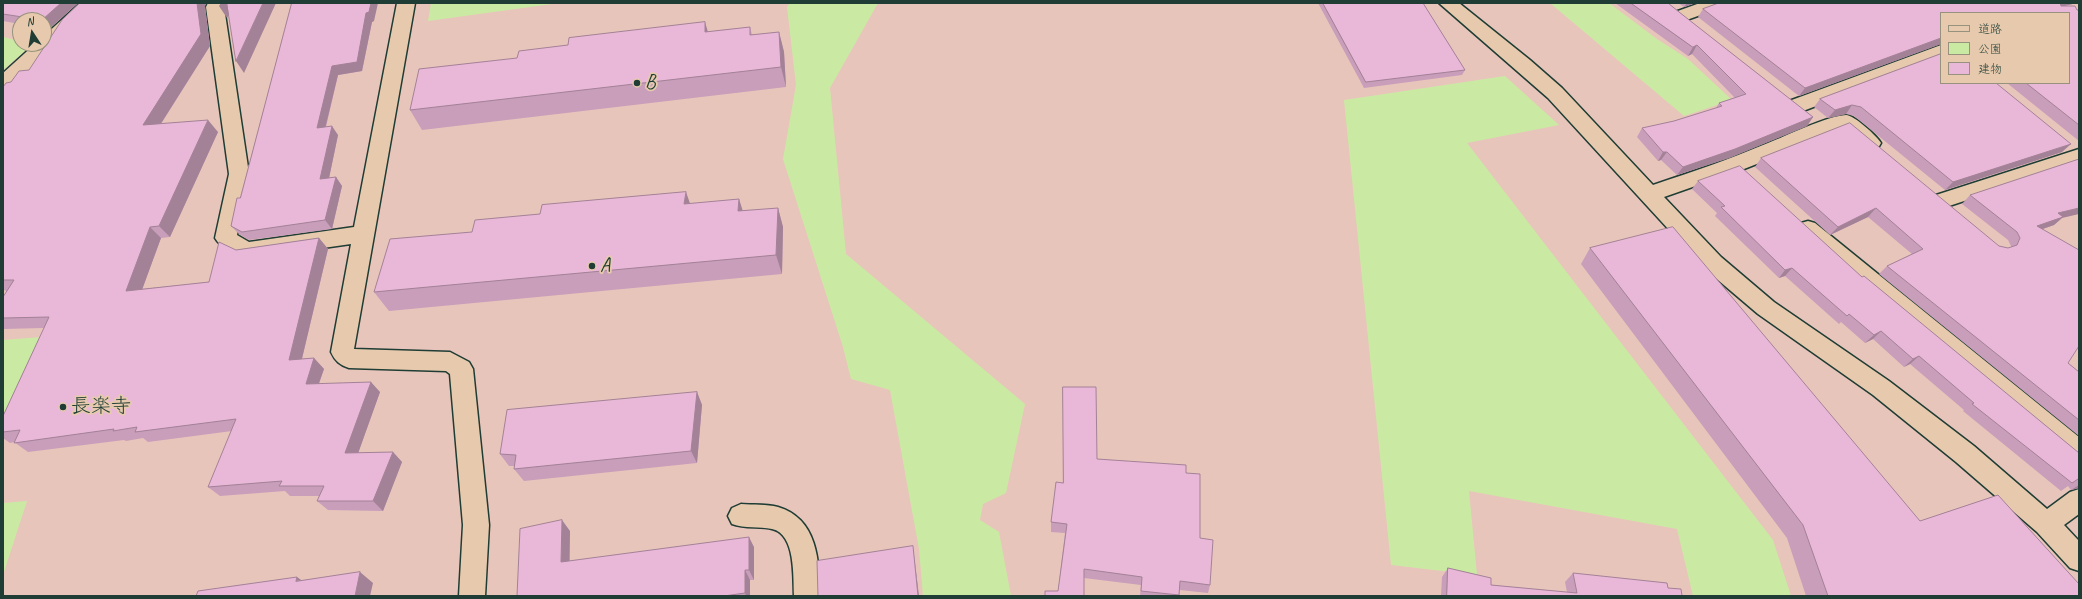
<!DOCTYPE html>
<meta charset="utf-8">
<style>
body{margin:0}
#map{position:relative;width:2082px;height:599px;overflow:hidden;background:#e8c5bb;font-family:Caveat,"Klee One",sans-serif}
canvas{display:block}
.frame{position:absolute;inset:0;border:4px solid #1f3d34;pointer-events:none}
.legend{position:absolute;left:1940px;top:12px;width:130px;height:72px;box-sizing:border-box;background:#e7caae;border:1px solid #97927d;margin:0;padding:5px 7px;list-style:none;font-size:12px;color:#1f3d34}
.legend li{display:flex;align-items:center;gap:8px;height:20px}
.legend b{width:20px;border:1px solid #97927d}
.north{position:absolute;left:12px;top:12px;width:40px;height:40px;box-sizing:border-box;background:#e7caae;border:1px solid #97927d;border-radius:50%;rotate:348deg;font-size:11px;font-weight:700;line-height:16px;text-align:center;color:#1f3d34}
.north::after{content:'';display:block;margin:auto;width:14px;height:18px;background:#1f3d34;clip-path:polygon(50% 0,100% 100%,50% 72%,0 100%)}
</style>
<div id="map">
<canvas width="2082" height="599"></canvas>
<div class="frame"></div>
<ul class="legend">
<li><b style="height:5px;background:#e7caae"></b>道路</li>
<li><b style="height:11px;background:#caeaa3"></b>公園</li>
<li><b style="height:11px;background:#e9b8d8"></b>建物</li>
</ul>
<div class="north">N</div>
</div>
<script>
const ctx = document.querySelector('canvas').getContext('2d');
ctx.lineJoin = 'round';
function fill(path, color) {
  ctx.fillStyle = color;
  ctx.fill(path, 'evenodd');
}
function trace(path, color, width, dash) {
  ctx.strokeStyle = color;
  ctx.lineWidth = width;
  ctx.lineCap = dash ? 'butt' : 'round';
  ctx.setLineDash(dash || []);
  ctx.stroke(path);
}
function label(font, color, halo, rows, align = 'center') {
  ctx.font = font + ' Caveat,"Klee One",sans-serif';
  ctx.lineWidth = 3.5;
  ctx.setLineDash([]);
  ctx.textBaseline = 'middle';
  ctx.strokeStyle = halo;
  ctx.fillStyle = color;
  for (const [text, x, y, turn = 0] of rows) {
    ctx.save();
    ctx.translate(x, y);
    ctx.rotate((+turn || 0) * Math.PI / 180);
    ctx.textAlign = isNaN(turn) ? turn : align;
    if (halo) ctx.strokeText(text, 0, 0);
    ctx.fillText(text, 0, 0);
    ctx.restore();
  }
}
fill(new Path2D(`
 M431,3H559L428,21Z
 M790,3H878L830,88L846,254L1025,404L1006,493L983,504L980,520L999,532L1011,596H923L919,549L890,390L851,379L843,347L783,159L796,85L787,7Z
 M1550,3H1609L1657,39L1688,59L1732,100L1684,116Z
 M3,37L20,41V44L32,45L3,70Z
 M1505,76L1559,125L1467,143L1773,540L1791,596H1693L1677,529L1469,491L1477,575L1391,565L1344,100Z
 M42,337L3,420V340Z
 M27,501L3,575V503Z`), '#caeaa3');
const minor = new Path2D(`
 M80,3H100L10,89L3,90V73L35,44H44V36Z
 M208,3H226L224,7L249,174L237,235L249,242L354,227L397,3H415L354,349L450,352L469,362L473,369L489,525L485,596H459L463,525L450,374L446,371L349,368C340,365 335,361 331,352L351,244L246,259C235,256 221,248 215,238L229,174L206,7Z
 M1439,3H1459L1530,60L1562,88L1653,185C1692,172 1730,159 1768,143C1786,136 1827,116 1846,115C1854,115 1877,136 1881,143L1878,148C1863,152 1853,139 1843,130L1744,169L1664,197L1721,257L1774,302L1889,381L1974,446L2047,509L2070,492L2079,489V514L2064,525L2079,541V571L2070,568L2037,532L1956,462L1873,395L1758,314L1705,269L1548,98Z
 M1700,3H1726L1723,7L1681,22L1675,20L1672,16L1675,12Z
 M1941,45V58L1803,111L1796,113L1789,111L1786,106L1789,101Z
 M2079,149V163L1943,208L1936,205L1933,200L1936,195Z
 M1808,221L1815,223L2079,437V463L2070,460L1801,235L1798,229L1801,223Z
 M741,504C753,505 767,504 778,507C818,519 819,561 820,596H794C793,577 796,534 772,529C759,526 745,529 732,524L728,516L732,508Z`);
trace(minor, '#1f3d34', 3);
fill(minor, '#e7caae');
fill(new Path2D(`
 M3,3H78L50,28L44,27V20H20V24L3,21Z
 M292,3L374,21L372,22L362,71L338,75L326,127L338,135L329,178L336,177L342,186L332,229L249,240L239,234L231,226L240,198Z
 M1318,3H1423L1465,70L1462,75L1364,88Z
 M1615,3H1668L1679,12L1813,117L1807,126L1729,158L1677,175L1661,160L1658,161L1637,137L1642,128L1674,121L1716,108L1719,103L1735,98L1692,54L1688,56Z
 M1678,3H1696L1684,7Z
 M1719,3H2077L2064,6L2077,10H2079V141L2007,83H2069L1941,13V44L1799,96L1698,17L1703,9Z
 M205,6L210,46L161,124L218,132L170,237L161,238L142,289L209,282L236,250L319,238L328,249L302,359L314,358L324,369L319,384L380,392L358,453L393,452L402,462L383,511L328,510L317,501L320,496H290L285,491L220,496L208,487L232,431L148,442L143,438L126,441L124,440L28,452L14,442L10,443L3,438V416L44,328L3,329V318L7,291L3,290V87L11,82L29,70Z
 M750,27L752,35L779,32L784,52L786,87L422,130L410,110L517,58L708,32Z
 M1941,54L2062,152L1945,190L1854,116L1846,114L1828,118L1814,107L1820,99Z
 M1761,158L1999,246L2008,248L2011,247V246L2008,240L1962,204L1970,195L2062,218L2054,225L2043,229L2068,363L2079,372V436L1879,274L1887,266L1912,254L1868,217L1830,235L1755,167Z
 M1698,181L1862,277L2079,453V488L2071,490L2068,486L2061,491L1963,411L1964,410L1910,364L1904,367L1873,339L1865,343L1841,322L1839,324L1785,276L1779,278L1715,216L1717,213L1692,189Z
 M739,199L743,211L778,208L783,227L782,274L389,311L374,292L690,204Z
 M1590,248L1920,521L2079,596H1806L1787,538L1581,264Z
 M697,392L702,405L697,463L524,481L514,469L515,466H509L500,454Z
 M1097,459L1186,473L1200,538L1210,585L1208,593L1180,590L1179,596H1140L1141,585L1084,578L1058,591L1065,533L1051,532V522L1062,483Z
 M570,531V561L754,547V580H750V596H517Z
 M1448,568L1491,585L1567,592L1565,582L1573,573L1668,588L1682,596H1441L1442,577Z`), '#c89eba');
fill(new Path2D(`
 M61,3H78L50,28L44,21V20H42Z
 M197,3H207L205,6L210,46L153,136L143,125Z
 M221,3H231L234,7L227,18L219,6Z
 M263,3H276L244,73L236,61Z
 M371,3H378L374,21L372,22L362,71L338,75L323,137L317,128L332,66L366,13Z
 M1687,3H1696L1684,7Z
 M2060,3H2077L2056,8Z
 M705,22L711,42L705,32Z
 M779,32L784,52L786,87L781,67Z
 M1941,38V44L1799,96L1805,88Z
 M1697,45L1692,54L1688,56L1693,47Z
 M1852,105L1846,114L1828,118L1835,110Z
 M1813,117L1807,126L1729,158L1677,175L1683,167Z
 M208,120L218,132L170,237L159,226Z
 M332,126L338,135L327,188L320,179Z
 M2071,144L2062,152L1945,190L1953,182Z
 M1663,152H1667L1661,160L1658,161Z
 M336,177L342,186L332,229L325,220Z
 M686,192L693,212L684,204Z
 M739,199L745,219L738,211Z
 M778,208L783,227L782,274L776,255Z
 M1876,208L1868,217L1830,235L1838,227Z
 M2079,208V214L2062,218L2054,225L2028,234L2037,226L2058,213Z
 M150,227L161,238L138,301L126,291Z
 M319,238L328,249L299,371L289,360Z
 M1792,268L1785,276L1779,278L1785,270Z
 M1881,331L1873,339L1865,343L1874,335Z
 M1919,356L1910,364L1904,367L1913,359Z
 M314,358L324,369L315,394L306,384Z
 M371,382L380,392L355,462L345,453Z
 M697,392L702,405L697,463L691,451Z
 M393,452L402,462L383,511L373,501Z
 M2079,485V488L2071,490Z
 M562,520L570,531L569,572L561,562Z
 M749,537L754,547V580L749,570Z
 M913,546L914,555L919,596H918Z
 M745,570L750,580V596H746L745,593Z
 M360,572L373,583L370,596H355Z
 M297,577L311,587L296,581Z`), '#a38197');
const building = new Path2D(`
 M3,3H61L42,20L3,14Z
 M80,3H197L201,34L143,125L208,120L159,226L150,227L126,291L209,282L219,242L236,250L319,238L289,360L314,358L306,384L371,382L345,453L393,452L373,501H317L324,486H279L282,481L208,487L236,419L135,432L137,427L113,431L114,429L14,443L20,430L3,432V416L49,317L3,318V297L14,280H3V87L6,83L11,82L19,71L29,70L62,20Z
 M227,3H263L236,61Z
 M292,3H371L369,12L366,13L357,62L332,66L317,128L332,126L320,179L336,177L325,220L242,232L231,226L237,198H240Z
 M1323,3H1423L1465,70L1366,82Z
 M1631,3H1668L1679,12L1813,117L1735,149L1683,167L1667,152H1663L1642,128L1674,121L1722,106L1719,103L1746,94L1697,45L1693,47Z
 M1719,3H2060L2061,6H2075L2077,10H2079V125L2026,83H2069V13H1941V38L1805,88L1703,9Z
 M705,22V32L750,27V35L779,32L781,67L410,110L419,69L517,58L519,51L568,45L569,38Z
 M1941,54V83H1996L2071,144L1953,182L1861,107L1852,105L1835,110L1820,99Z
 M1850,123L1999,246L2008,248L2017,245L2020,238L2017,232L1970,195L2079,159V208L2058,213L2063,217L2037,226L2079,250V346L2068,363L2079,372V420L1887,266L1923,249L1876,208L1838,227L1761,158Z
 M1740,166L1862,277L1864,276L2079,453V480L2078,479L2072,483L1972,404L1974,403L1919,356L1913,359L1881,331L1874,335L1849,314L1847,316L1792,268L1785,270L1721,207L1725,206L1698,181Z
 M686,192L684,204L739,199L738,211L778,208L776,255L374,292L390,239L472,232L475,220L540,214L542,205Z
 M1673,227L1920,521L1998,495L2079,584V596H1828L1803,525L1590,248Z
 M1063,387H1096L1097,459L1186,465V473L1200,474V538L1213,540L1210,585L1180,581L1179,595L1141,591L1142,577L1084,569V596H1045V591H1058L1067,524L1051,522L1056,482L1063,483Z
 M697,392L691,451L514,469L516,455L500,454L507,410Z
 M562,520L561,562L749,537V570H745V593L724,596H517L520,529Z
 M913,546L918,596H818L817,561Z
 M1448,568L1491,578V585L1577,593L1573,573L1667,583L1668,588L1681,589L1682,596H1447Z
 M360,572L355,596H196L198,591L297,577L296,581Z`);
fill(building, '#e9b8d8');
trace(building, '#a38197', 1);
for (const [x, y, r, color] of [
 [637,83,4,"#1f3d34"],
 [592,266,4,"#1f3d34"],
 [63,407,4,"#1f3d34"]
]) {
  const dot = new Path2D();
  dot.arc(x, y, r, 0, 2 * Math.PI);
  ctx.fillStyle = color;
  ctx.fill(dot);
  trace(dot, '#e7caae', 1.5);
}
label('20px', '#1f3d34', '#e7caae', [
 ["B",645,83],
 ["A",600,266],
 ["長楽寺",71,407]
], 'left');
</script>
